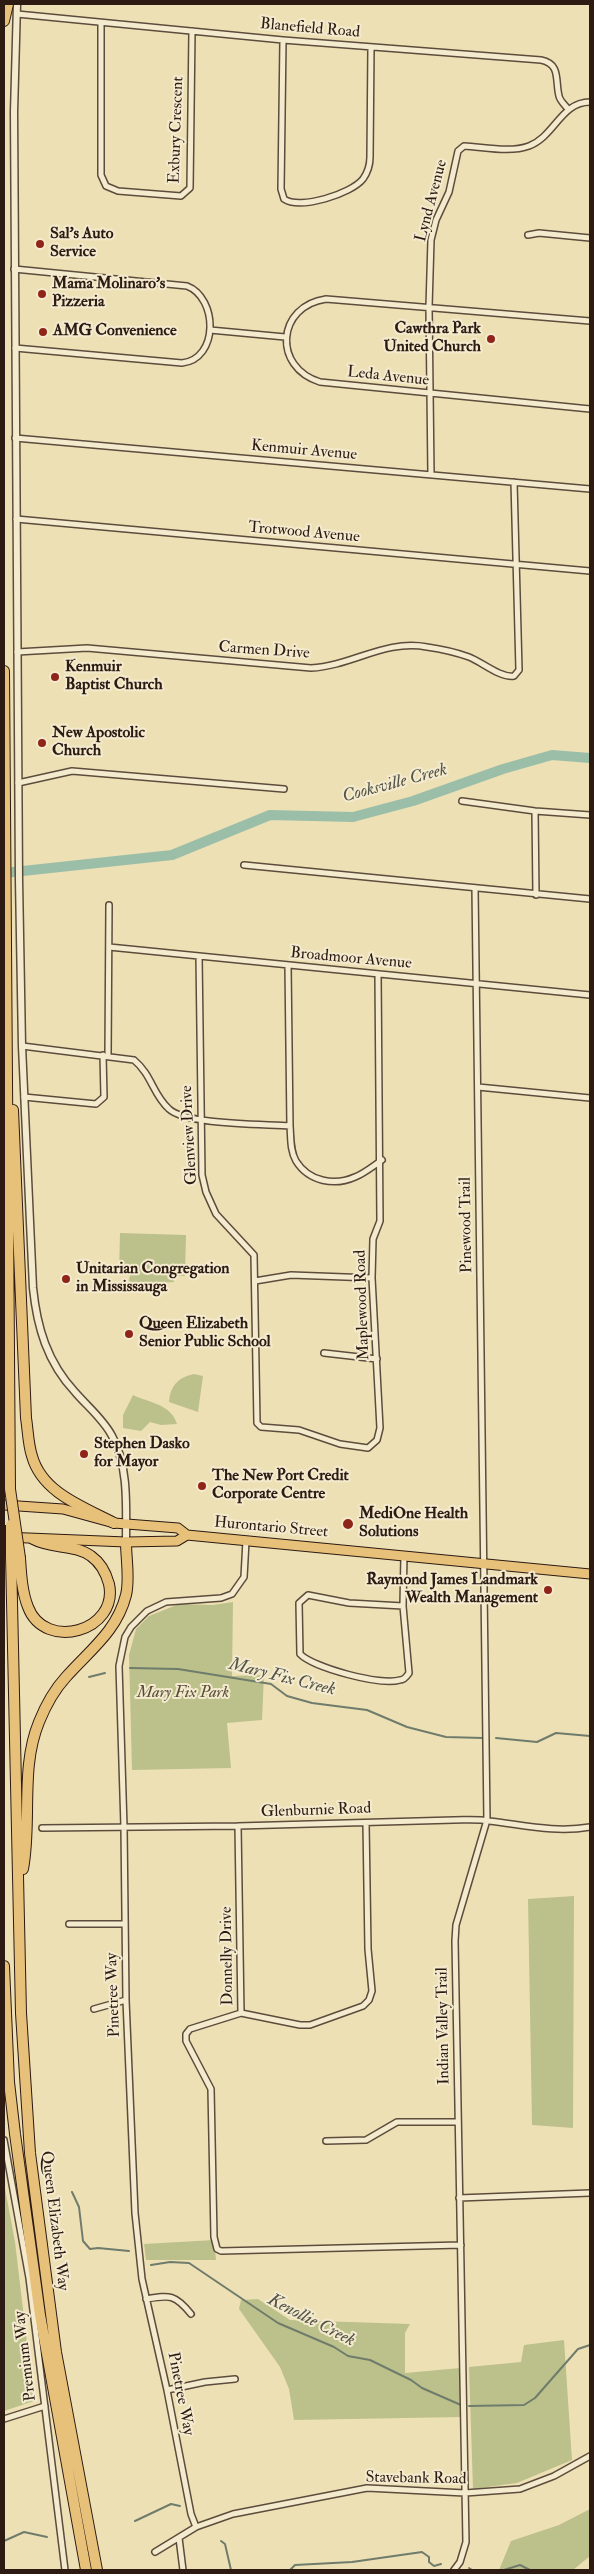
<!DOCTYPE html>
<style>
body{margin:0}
#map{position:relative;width:594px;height:2574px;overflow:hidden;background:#eee0b5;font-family:"IM FELL Double Pica",serif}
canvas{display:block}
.frame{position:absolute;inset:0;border:5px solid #2c1a13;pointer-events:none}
</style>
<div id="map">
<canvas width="594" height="2574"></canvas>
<div class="frame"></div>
</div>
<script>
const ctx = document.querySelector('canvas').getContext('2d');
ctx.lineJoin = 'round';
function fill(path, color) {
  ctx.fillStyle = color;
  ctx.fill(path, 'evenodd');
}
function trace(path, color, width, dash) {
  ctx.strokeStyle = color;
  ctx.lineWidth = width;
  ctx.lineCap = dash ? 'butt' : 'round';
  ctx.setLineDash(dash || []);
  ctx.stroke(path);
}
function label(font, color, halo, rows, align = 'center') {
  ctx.font = font + ' "IM FELL Double Pica",serif';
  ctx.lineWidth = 4;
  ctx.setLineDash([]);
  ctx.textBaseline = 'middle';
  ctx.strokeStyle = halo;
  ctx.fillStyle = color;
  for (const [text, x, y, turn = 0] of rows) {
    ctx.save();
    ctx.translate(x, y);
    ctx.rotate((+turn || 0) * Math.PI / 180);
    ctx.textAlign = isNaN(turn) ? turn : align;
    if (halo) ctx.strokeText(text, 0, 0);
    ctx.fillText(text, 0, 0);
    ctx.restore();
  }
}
fill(new Path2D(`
 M120,1233L186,1235L185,1276H174V1282L132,1285L129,1281L130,1274H119Z
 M194,1374L203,1376L198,1412L169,1402C170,1386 178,1377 194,1374Z
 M133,1395C150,1403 171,1404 177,1424L161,1425L150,1422L141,1431L123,1428V1415Z
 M233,1602L232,1676L264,1675L262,1720L227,1723L231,1768L132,1770L129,1655L136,1629L149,1616L179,1604L213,1605Z
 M574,1896L573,2128L532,2125L528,1899Z
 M4,2183L15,2242L34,2401L4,2411Z
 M214,2240L216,2260H146L144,2244Z
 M258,2299L290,2320L410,2324L405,2333V2373L460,2368L462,2417L294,2420L289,2389L280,2367L239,2309L241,2300Z
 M564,2340L572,2460L517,2483L473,2489L469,2367L521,2362L524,2345Z
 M590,2509V2556L573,2570H499L511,2541L559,2525Z`), '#bcc18b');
trace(new Path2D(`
 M130,1668L178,1669L271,1684L287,1696L312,1703L367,1710L407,1727L446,1737L483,1738
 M89,1677L105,1673
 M496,1738L537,1742L556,1733L590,1736
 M72,2192L79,2207L83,2241L90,2249L98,2248L129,2251
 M151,2265L170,2262L189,2263L278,2323L334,2347L348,2356L370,2360L411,2380L422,2388L461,2405
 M469,2406L524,2405L535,2398L578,2349L590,2345
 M135,2521L171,2504L180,2506
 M4,2541L24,2532L47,2537
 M221,2541L225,2544L231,2570
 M469,2568L472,2570
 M290,2570L295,2565L352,2562L422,2552L429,2557V2562L434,2566L441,2564
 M504,2570L520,2565L530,2570`), '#6f7c6c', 2);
trace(new Path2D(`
 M4,873L172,855L270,815L353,817L413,801L503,769L552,755L590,758`), '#9bbea8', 10);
const minor = new Path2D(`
 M17,14L283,40L541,60C561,64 555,80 559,96C560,101 565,105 568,109
 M101,23V175L106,186L118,191L181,196L190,188L192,31
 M283,40L281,189L284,199C300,210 351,194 363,179C368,172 370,165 370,157L371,47
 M528,235L539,233L590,238
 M14,269L187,286C218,298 219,359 182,363L15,348
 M590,321L326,299C277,306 272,367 320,382L590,409
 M210,330L285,337
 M15,438L590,489
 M431,475L429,307L431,240L436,220L449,192L458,151L464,146C484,147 510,153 529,146C555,136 561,102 590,102
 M16,519L590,571
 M17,652L87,648L311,668C352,666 385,639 427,647C441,649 455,652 469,657C482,662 500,678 514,676L519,670L514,482
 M18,783L72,771L284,789
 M462,801L535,811L590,815
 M535,811L536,895
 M244,865L590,899
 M109,947L590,995
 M199,956L202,1175L206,1192L216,1214L254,1255L257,1423L261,1427L299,1430L340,1444L368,1448L377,1440L380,1428L372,1278L373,1239L380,1221L378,974
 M288,966L290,1126C291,1138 290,1151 296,1161C309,1182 335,1186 355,1177C365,1173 373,1166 382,1160
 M22,1046L134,1060C152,1075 153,1095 169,1109C186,1125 264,1124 290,1126
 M108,1056L109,905
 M478,1087L590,1098
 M24,1097L96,1104L104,1097L103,1055
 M255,1281L291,1275L372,1278
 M324,1353L377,1359
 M403,1606L349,1603L308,1595L299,1603L300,1654C314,1668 381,1686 400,1680C404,1680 407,1676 409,1673L403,1606L404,1555
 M238,1826L241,2013L300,2025H310L363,2006L369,2000L372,1991L368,1949L366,1823
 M42,1828L238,1826L454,1820C466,1820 478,1819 489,1821C524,1825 555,1833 590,1827
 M69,1924H124
 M94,2009L126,2000
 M241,2013L190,2029L186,2034V2041L211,2089L214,2237L217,2249L221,2251L461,2245
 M4,2140L29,2278L65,2570
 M326,2141L366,2140L397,2122H458
 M459,2198L590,2193
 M146,2299C170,2295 175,2294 191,2314
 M167,2390L205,2382L235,2379
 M4,2419L45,2406
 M196,2527L191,2514L167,2390L142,2279L135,2213L126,2000L124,1827L119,1666L125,1637L131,1627L147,1611L166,1602L221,1598L232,1594L244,1577L246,1541
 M179,2538L183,2570
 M155,2552L196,2527L233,2514L367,2488L465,2493L520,2489L554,2476L590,2456
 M454,2570L460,2562L466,2542L455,1941L456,1925L487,1820L475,888`);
const tertiary = new Path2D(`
 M17,4L14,112L19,880L22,1046L33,1288C37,1327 47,1362 75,1392C87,1406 104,1420 112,1436C129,1466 126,1509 126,1542`);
const primary = new Path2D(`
 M4,1505L63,1509L114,1523L178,1528L187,1535L590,1574
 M4,1537L126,1542L177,1541L187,1535`);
const motorway = new Path2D(`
 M4,21L8,4
 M4,671L10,1489
 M13,1110L26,1418C28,1430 28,1444 32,1456C42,1493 84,1507 114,1523
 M11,1556L21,2013L30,2153L56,2352L97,2570
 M20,1558C21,1574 22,1592 28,1607C45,1652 119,1631 109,1584C106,1573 101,1563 91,1556C75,1544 51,1549 33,1539
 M23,1869C32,1821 20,1768 39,1722C45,1707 55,1689 66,1677C90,1650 117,1631 126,1595C130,1579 126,1559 126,1542
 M4,1966L9,2082L15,2134L40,2315L86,2570`);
trace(minor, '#5c4c3c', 8);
trace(tertiary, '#5c4c3c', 9);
trace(primary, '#2c1a13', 11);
trace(motorway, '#2c1a13', 12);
trace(minor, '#f4ebcf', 5);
trace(tertiary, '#f4ebcf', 6);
trace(primary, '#e7c07a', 9);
trace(motorway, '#e7c07a', 10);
const motorwayBridge = new Path2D(`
 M10,1489L20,1558
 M11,1525V1556`);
trace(motorwayBridge, '#2c1a13', 12, []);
trace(motorwayBridge, '#e7c07a', 10);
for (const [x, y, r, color] of [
 [40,244,5,"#8f2418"],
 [42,294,5,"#8f2418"],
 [43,332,5,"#8f2418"],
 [491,339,5,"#8f2418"],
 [55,677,5,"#8f2418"],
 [42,743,5,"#8f2418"],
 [66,1279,5,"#8f2418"],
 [129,1334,5,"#8f2418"],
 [84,1454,5,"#8f2418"],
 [202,1486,5,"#8f2418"],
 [348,1524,6,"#8f2418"],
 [548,1590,5,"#8f2418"]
]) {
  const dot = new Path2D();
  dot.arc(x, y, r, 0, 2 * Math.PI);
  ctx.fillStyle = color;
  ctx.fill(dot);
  trace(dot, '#f4ebcf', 2);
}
label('16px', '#2c1a13', '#f4ebcf', [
 ["Blanefield Road",310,29,5],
 ["Exbury Crescent",177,130,-88],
 ["Lynd Avenue",432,201,-75],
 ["Leda Avenue",388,377,6],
 ["Kenmuir Avenue",304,451,5],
 ["Trotwood Avenue",304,533,5],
 ["Carmen Drive",264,651,4],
 ["Broadmoor Avenue",351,959,5],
 ["Glenview Drive",190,1135,-93],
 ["Pinewood Trail",467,1225,-91],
 ["Maplewood Road",363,1305,-92],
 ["Hurontario Street",271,1528,5],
 ["Glenburnie Road",316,1811,-2],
 ["Donnelly Drive",228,1956,-91],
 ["Pinetree Way",114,1995,-92],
 ["Indian Valley Trail",444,2026,-91],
 ["Queen Elizabeth Way",54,2221,83],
 ["Premium Way",26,2356,-97],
 ["Pinetree Way",180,2394,79],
 ["Stavebank Road",416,2479,1]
]);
label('bold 16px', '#2c1a13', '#f4ebcf', [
 ["Sal's Auto",50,235],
 ["Service",50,253],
 ["Mama Molinaro's",52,285],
 ["Pizzeria",52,303],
 ["Cawthra Park",481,330,"right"],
 ["United Church",481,348,"right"],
 ["AMG Convenience",53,332],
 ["Kenmuir",65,668],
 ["Baptist Church",65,686],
 ["New Apostolic",52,734],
 ["Church",52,752],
 ["Unitarian Congregation",76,1270],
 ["in Mississauga",76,1288],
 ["Queen Elizabeth",139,1325],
 ["Senior Public School",139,1343],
 ["Stephen Dasko",94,1445],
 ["for Mayor",94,1463],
 ["The New Port Credit",212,1477],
 ["Corporate Centre",212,1495],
 ["MediOne Health",359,1515],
 ["Solutions",359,1533],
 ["Raymond James Landmark",538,1581,"right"],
 ["Wealth Management",538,1599,"right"]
], 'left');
label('italic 16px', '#574c37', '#f4ebcf', [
 ["Mary Fix Park",183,1694]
]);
label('italic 18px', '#535347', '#f4ebcf', [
 ["Cooksville Creek",395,784,-15],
 ["Mary Fix Creek",282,1678,14],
 ["Kenollie Creek",311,2321,27]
]);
</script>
